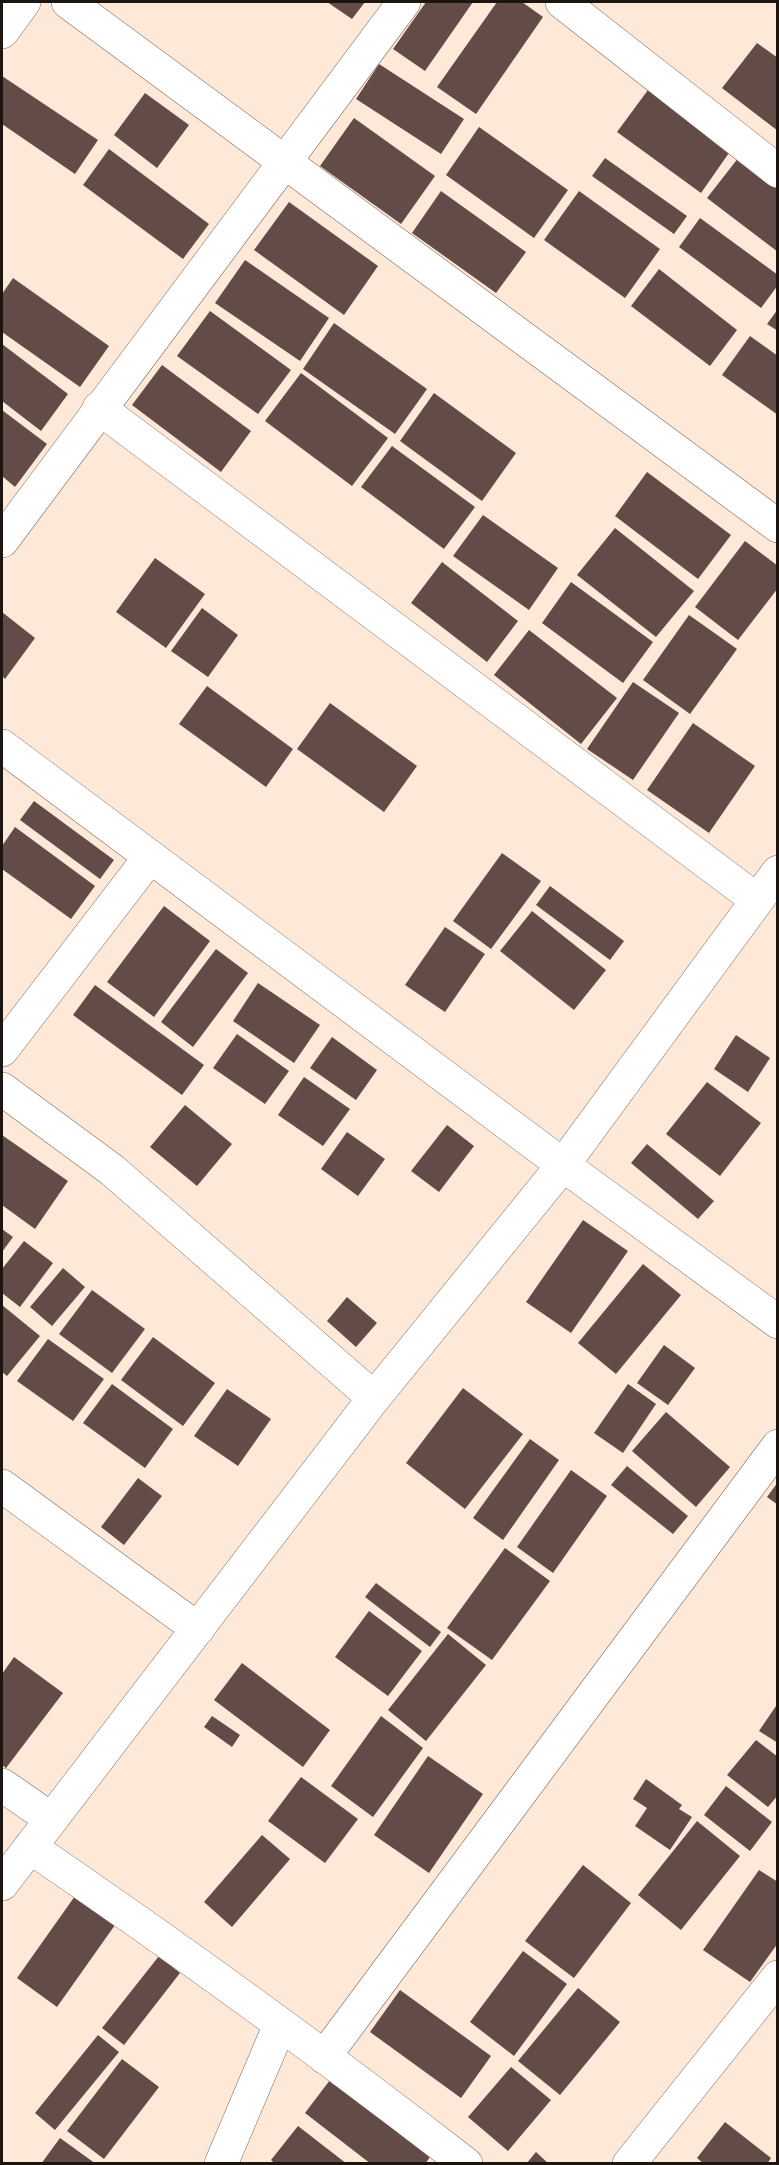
<!DOCTYPE html>
<style>
body{margin:0}
#map{position:relative;width:779px;height:2165px;overflow:hidden;background:#fee8d7;font-family:"Crimson Pro",serif}
canvas{display:block}
.frame{position:absolute;inset:0;border:3px solid #1d1510;pointer-events:none}
</style>
<div id="map">
<canvas width="779" height="2165"></canvas>
<div class="frame"></div>
</div>
<script>
const ctx = document.querySelector('canvas').getContext('2d');
ctx.lineJoin = 'round';
function fill(path, color) {
  ctx.fillStyle = color;
  ctx.fill(path, 'evenodd');
}
function trace(path, color, width, dash) {
  ctx.strokeStyle = color;
  ctx.lineWidth = width;
  ctx.lineCap = dash ? 'butt' : 'round';
  ctx.setLineDash(dash || []);
  ctx.stroke(path);
}
fill(new Path2D(`
 M327,2H365L352,19Z
 M426,2H473L425,71L393,49Z
 M497,2H522L543,17L476,114L437,87Z
 M757,43L778,58V131L722,88Z
 M379,64L464,119L441,154L356,99Z
 M2,76L98,140L75,174L2,124Z
 M648,90L731,150L701,193L617,132Z
 M145,93L189,125L157,168L114,135Z
 M354,118L435,176L401,224L320,166Z
 M479,127L568,190L534,238L446,175Z
 M109,149L209,224L183,259L83,185Z
 M739,157L778,187V252L707,198Z
 M605,158L687,216L674,234L592,176Z
 M441,191L526,252L496,293L412,233Z
 M579,191L660,249L625,298L544,240Z
 M289,202L378,266L344,315L254,250Z
 M700,218L778,275V285L761,308L679,247Z
 M245,260L329,318L300,361L215,303Z
 M659,269L737,330L710,366L631,306Z
 M13,278L109,346L80,387L2,332V294Z
 M778,309V331L767,324Z
 M210,311L291,370L258,414L177,356Z
 M334,323L427,389L395,434L303,369Z
 M750,336L778,356V415L722,375Z
 M2,344L68,394L41,431L2,401Z
 M162,365L251,431L221,472L132,405Z
 M301,373L388,438L352,486L265,421Z
 M434,393L516,453L482,501L400,441Z
 M2,410L47,444L15,487L2,476Z
 M392,446L475,507L444,549L361,487Z
 M647,472L731,535L698,579L615,516Z
 M483,515L558,568L529,610L453,556Z
 M615,528L694,591L656,637L577,575Z
 M745,541L778,566V588L738,640L695,607Z
 M155,558L205,594L166,648L116,612Z
 M442,562L518,621L487,662L411,603Z
 M571,582L653,642L623,683L542,623Z
 M202,608L238,635L208,677L171,651Z
 M2,612L35,638L5,679L2,676Z
 M689,615L737,649L690,714L643,680Z
 M529,630L617,698L581,744L494,675Z
 M633,682L679,713L633,780L587,749Z
 M207,686L293,749L266,787L179,724Z
 M330,703L417,766L384,812L297,749Z
 M693,723L755,766L709,833L647,790Z
 M34,801L114,860L100,879L20,820Z
 M15,827L95,886L71,919L2,869V846Z
 M502,853L541,881L491,949L453,921Z
 M550,886L624,941L610,960L536,905Z
 M164,906L210,941L154,1017L107,982Z
 M532,911L606,970L574,1010L500,951Z
 M445,927L485,954L445,1012L405,985Z
 M216,949L248,973L193,1047L161,1022Z
 M258,983L320,1025L294,1063L233,1021Z
 M95,985L204,1065L182,1095L73,1015Z
 M237,1034L289,1071L265,1104L213,1068Z
 M736,1035L770,1058L748,1092L714,1069Z
 M332,1037L377,1070L356,1100L310,1068Z
 M304,1077L350,1109L323,1146L278,1115Z
 M707,1082L761,1123L720,1176L666,1134Z
 M185,1105L232,1144L197,1186L150,1147Z
 M447,1125L474,1146L439,1192L411,1171Z
 M347,1132L385,1159L358,1196L321,1169Z
 M2,1135L68,1181L35,1229L2,1205Z
 M647,1144L714,1201L698,1219L631,1163Z
 M583,1220L628,1251L571,1333L526,1302Z
 M2,1229L13,1237L2,1252Z
 M24,1241L53,1263L20,1307L2,1293V1269Z
 M643,1264L681,1295L616,1374L578,1343Z
 M63,1268L85,1287L52,1326L30,1307Z
 M92,1290L145,1329L112,1373L59,1334Z
 M347,1297L377,1323L356,1347L327,1321Z
 M2,1305L40,1336L7,1376L2,1372Z
 M153,1337L215,1383L183,1426L121,1380Z
 M48,1339L104,1379L73,1421L17,1381Z
 M664,1345L695,1368L668,1405L637,1383Z
 M112,1384L173,1429L145,1468L83,1423Z
 M628,1384L656,1404L623,1453L594,1433Z
 M463,1388L523,1434L465,1509L406,1463Z
 M227,1389L271,1419L238,1466L194,1436Z
 M666,1412L730,1467L696,1507L632,1451Z
 M530,1439L559,1460L503,1540L473,1518Z
 M627,1466L688,1516L673,1534L611,1485Z
 M571,1470L607,1496L553,1573L517,1547Z
 M138,1478L162,1496L124,1545L101,1527Z
 M778,1482V1505L767,1497Z
 M505,1548L550,1581L492,1660L447,1628Z
 M376,1583L441,1632L430,1647L365,1597Z
 M369,1611L422,1651L388,1696L335,1657Z
 M448,1634L486,1665L426,1741L388,1710Z
 M14,1657L63,1693L6,1768L2,1765V1674Z
 M242,1663L330,1730L303,1767L214,1700Z
 M778,1703V1743L759,1731Z
 M212,1716L240,1735L232,1747L204,1727Z
 M381,1716L423,1748L373,1817L331,1786Z
 M756,1740L778,1757V1795L768,1807L727,1775Z
 M428,1756L483,1794L429,1873L374,1835Z
 M301,1777L358,1819L325,1863L268,1821Z
 M646,1779L682,1805L679,1809L692,1817L670,1850L635,1826L647,1808L633,1799Z
 M726,1786L772,1822L750,1851L704,1815Z
 M697,1821L740,1856L681,1930L638,1895Z
 M262,1835L290,1859L232,1927L204,1902Z
 M583,1865L631,1903L574,1978L525,1941Z
 M759,1870L778,1882V1943L750,1982L703,1950Z
 M75,1896L115,1925L57,2007L17,1978Z
 M523,1951L567,1984L514,2056L470,2022Z
 M159,1956L180,1973L124,2045L102,2028Z
 M578,1988L620,2022L560,2095L518,2061Z
 M400,1990L491,2056L461,2098L370,2032Z
 M98,2035L119,2052L55,2130L35,2113Z
 M122,2059L159,2087L104,2159L67,2131Z
 M511,2067L551,2100L508,2151L468,2117Z
 M330,2080L430,2157L425,2164H371L305,2113Z
 M725,2122L771,2158L767,2164H704L697,2158Z
 M298,2126L347,2164H275L271,2160Z
 M60,2138L96,2164H41Z
 M536,2152L549,2164H526Z`), '#634b47');
const minor = new Path2D(`
 M68,2L778,526
 M562,2L778,171
 M2,32L24,2
 M99,408L757,900
 M2,541L404,2
 M2,746L563,1165L778,1322
 M2,1050L150,857
 M2,1089L112,1170L374,1398
 M2,1486L198,1629
 M2,1785L51,1819
 M30,1847C178,1948 324,2054 466,2164
 M2,1884L374,1398L563,1165L778,872
 M324,2057L778,1446
 M221,2164L280,2025
 M629,2164L778,1977`);
trace(minor, '#7e6b5c', 34);
trace(minor, '#fff', 33);
</script>
